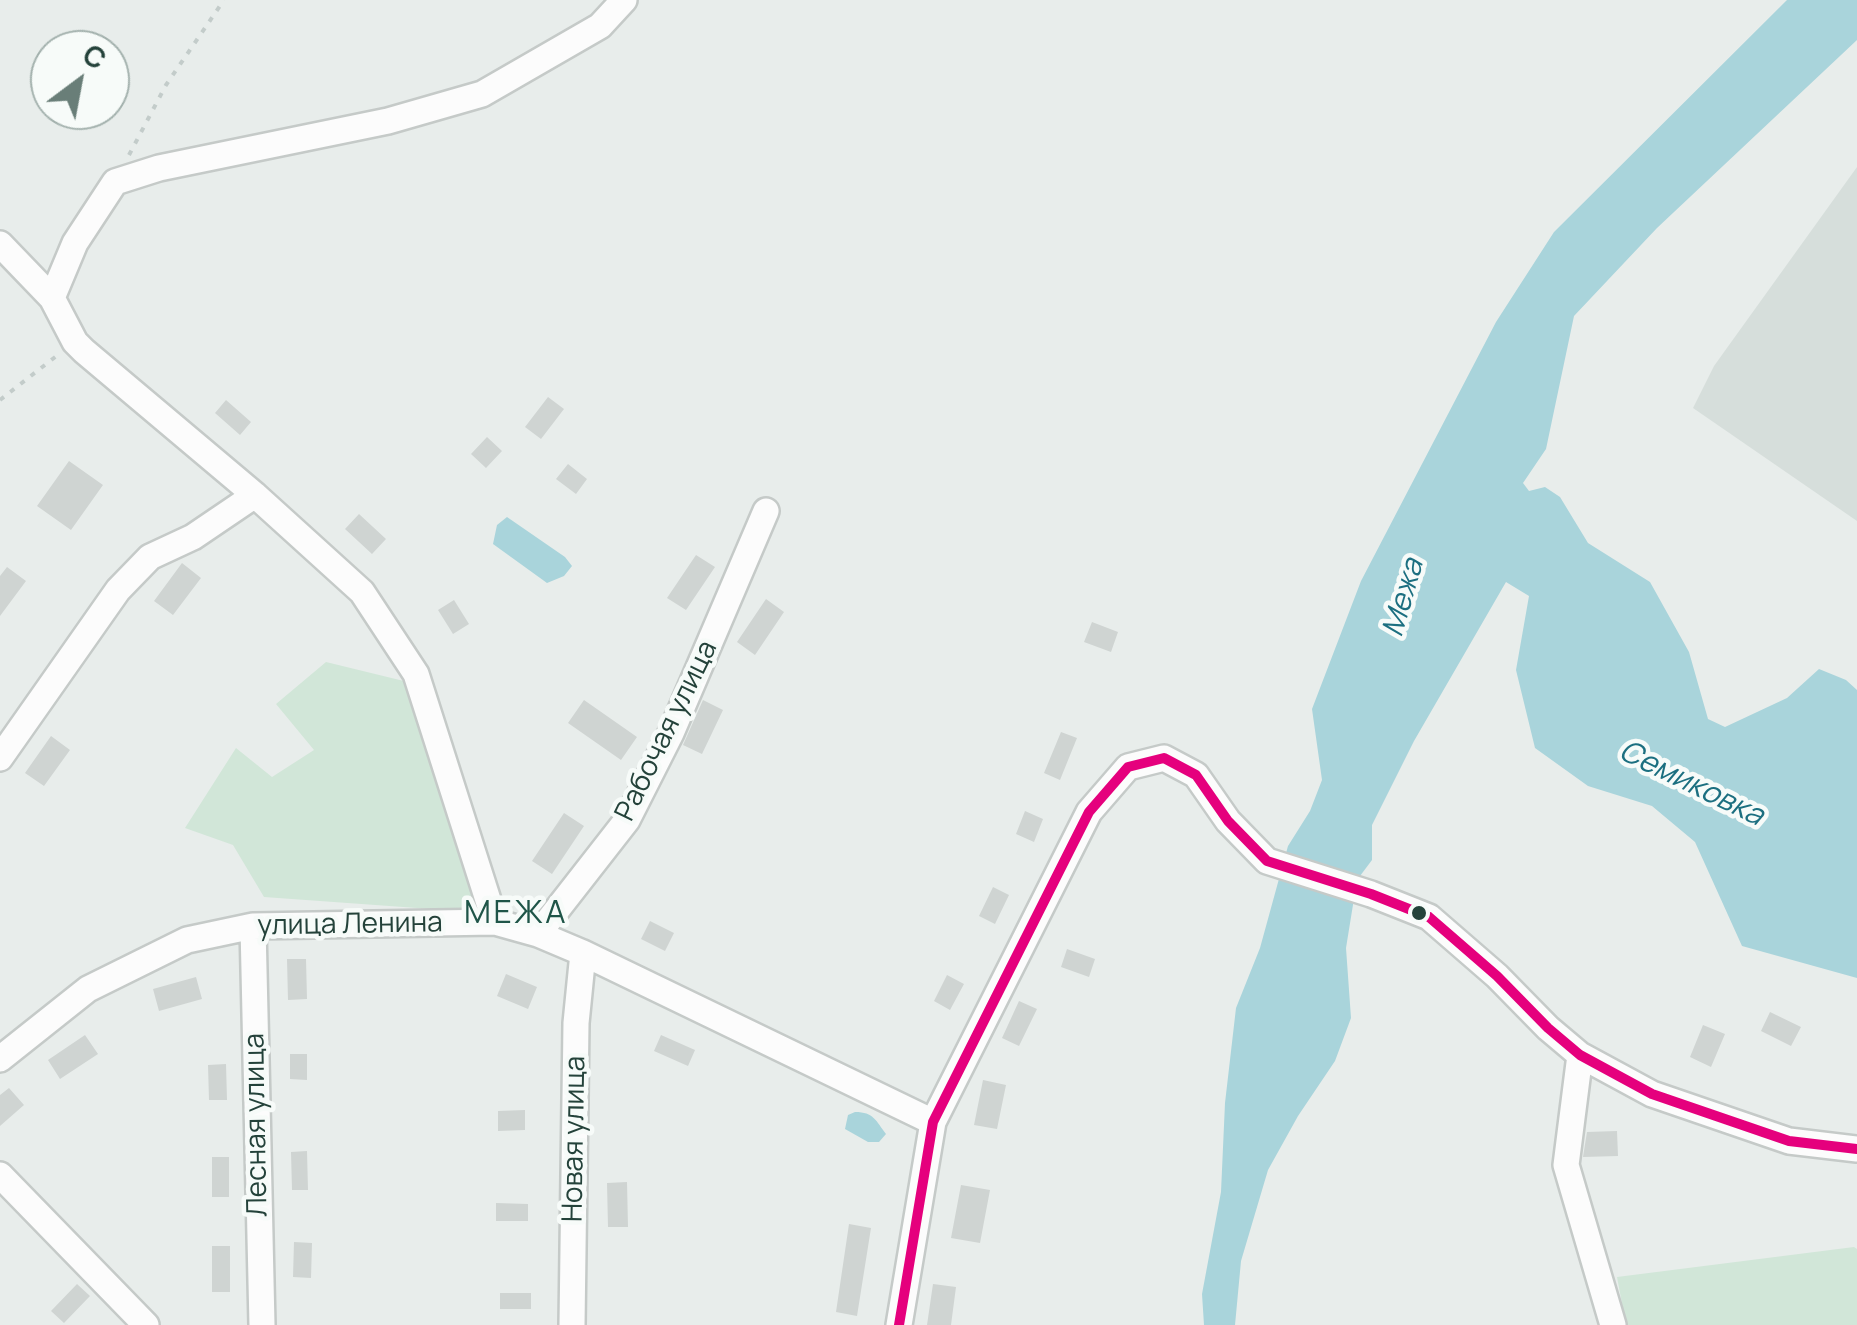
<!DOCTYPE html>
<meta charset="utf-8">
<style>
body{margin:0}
#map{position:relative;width:1857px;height:1325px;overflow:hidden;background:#e8edeb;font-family:Manrope,sans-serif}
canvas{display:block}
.north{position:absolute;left:30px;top:30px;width:100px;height:100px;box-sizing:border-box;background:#f7fbf9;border:2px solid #a3b1ad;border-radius:50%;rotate:32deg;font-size:28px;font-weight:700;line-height:40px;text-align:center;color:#24423a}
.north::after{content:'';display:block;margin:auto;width:35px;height:45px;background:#697e78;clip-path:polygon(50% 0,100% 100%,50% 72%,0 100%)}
</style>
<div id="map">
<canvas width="1857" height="1325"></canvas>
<div class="north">С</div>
</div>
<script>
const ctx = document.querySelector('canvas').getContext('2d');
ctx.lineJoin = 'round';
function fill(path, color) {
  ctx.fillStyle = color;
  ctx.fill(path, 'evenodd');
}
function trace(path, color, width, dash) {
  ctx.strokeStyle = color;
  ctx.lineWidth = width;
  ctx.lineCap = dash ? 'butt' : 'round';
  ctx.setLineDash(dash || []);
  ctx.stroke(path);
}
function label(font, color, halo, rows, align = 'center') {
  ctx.font = font + ' Manrope,sans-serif';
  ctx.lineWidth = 9;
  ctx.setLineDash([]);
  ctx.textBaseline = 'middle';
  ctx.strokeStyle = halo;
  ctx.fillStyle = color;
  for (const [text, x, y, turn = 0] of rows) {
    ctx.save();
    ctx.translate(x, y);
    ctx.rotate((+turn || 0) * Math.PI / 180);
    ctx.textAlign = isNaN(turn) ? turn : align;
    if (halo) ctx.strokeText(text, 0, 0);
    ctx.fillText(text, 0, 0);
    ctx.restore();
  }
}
fill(new Path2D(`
 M1857,167V521L1693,408L1714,366Z`), '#d6dedb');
fill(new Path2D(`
 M326,662L412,683L477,897L459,911L264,897L233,845L185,828L236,748L272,777L314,750L276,704Z
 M1854,1247L1857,1249V1325H1626L1617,1277Z`), '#d1e6d8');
fill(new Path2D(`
 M1787,0H1857V40L1657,228L1574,316L1546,449L1523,483L1529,491L1545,487L1560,497L1588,543L1650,582L1689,652L1708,719L1725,727L1787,698L1819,669L1846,680L1857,690V978L1742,946L1695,842L1652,806L1588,786L1535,748L1516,670L1529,596L1506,582L1414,741L1372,825V860L1357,880L1346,948L1351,1018L1335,1061L1298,1116L1268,1170L1241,1261L1235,1325H1204L1202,1294L1221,1192L1225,1103L1236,1008L1260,948L1288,846L1310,811L1322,780L1312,709L1361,581L1496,322L1554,232Z
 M507,517L565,557L572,566L564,576L547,583L493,544L497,525Z
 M855,1112C874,1112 876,1121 886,1134L879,1142H868L845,1129L848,1115Z`), '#a9d4db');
fill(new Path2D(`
 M548,397L564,409L541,439L525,427Z
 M226,400L251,422L240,435L215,413Z
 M487,437L502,451L486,468L471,454Z
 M69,461L103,485L71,530L37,506Z
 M568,464L587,479L576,494L556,479Z
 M359,514L386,539L372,554L345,529Z
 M696,555L715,567L686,610L667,598Z
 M182,563L201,578L173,615L154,601Z
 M7,567L26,581L0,616V576Z
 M766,599L784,612L755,655L737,642Z
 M454,600L469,624L453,634L438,610Z
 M1092,622L1118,632L1111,652L1084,642Z
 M584,700L637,737L621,760L568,723Z
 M703,700L723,710L702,754L683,745Z
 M1061,732L1077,738L1060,780L1044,773Z
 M51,736L70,750L44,786L25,773Z
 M1025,811L1043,819L1034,842L1016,834Z
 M564,813L584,826L552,874L532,861Z
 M993,887L1009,895L995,924L979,916Z
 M650,921L674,933L665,951L641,939Z
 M1067,949L1095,959L1089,977L1061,967Z
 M287,959H306L307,999L288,1000Z
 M506,974L537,987L528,1009L497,996Z
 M947,975L964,984L950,1010L934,1001Z
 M196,977L202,999L159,1011L153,989Z
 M1019,1001L1037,1009L1019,1046L1002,1038Z
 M1770,1012L1801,1027L1791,1046L1761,1031Z
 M1703,1025L1725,1034L1711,1067L1690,1057Z
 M85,1035L98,1054L60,1079L48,1060Z
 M661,1035L695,1050L688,1066L654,1051Z
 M290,1054H307V1080L290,1079Z
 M226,1064L227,1100H209L208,1065Z
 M983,1080L1006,1085L997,1129L974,1125Z
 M9,1088L24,1105L0,1126V1095Z
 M525,1110V1130L498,1131V1111Z
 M1617,1131L1618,1156L1583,1157L1587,1132Z
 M307,1151L308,1190H292L291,1152Z
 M212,1157H229V1197H212Z
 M627,1182L628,1227H608L607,1183Z
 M961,1185L990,1190L980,1243L951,1238Z
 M496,1203L528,1204V1221H496Z
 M849,1224L871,1228L857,1316L836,1312Z
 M294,1242L312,1243L311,1278L293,1277Z
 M212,1246H230V1292H212Z
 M77,1284L90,1296L64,1323L51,1311Z
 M933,1284L956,1287L951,1325H927Z
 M500,1293H531V1309H500Z`), '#cfd4d2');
const minor = new Path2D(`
 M0,244L52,298L75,342L84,351L255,495L362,592L416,674L495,922
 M52,298L75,243L115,182L159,168L388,121L482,94L600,26L624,0
 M0,758L118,590L150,557L193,537L255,495
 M253,926L262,1325
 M538,934L627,820L671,733L766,511
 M1580,1055L1566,1165L1613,1325
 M0,1059L88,989L187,940L253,926L495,922L538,934L583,953L933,1122
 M0,1175L146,1325
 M572,1325L576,1023L583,953
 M899,1325L933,1122L1089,812L1128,767L1164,758L1196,775L1228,821L1267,861L1371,894L1429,917L1497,976L1548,1028L1580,1055L1652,1094L1789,1141L1857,1149`);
trace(minor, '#c5cac8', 30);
trace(new Path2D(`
 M129,155L166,85L224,0
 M0,400L59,354`), '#c3ccca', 4, [5, 8]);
trace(minor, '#fcfcfc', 25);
trace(new Path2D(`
 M899,1325L933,1122L1089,812L1128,767L1164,758L1196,775L1228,821L1267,861L1371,894L1429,917L1497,976L1548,1028L1580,1055L1652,1094L1789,1141L1857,1149`), '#e5007d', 10);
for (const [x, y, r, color] of [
 [1419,913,9,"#24423a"]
]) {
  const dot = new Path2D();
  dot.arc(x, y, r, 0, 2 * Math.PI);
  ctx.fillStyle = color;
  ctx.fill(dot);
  trace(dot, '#f7fbf9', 4);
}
label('28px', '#24423a', '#f7fbf9', [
 ["Рабочая улица",667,731,-64],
 ["улица Ленина",350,925,-1],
 ["Лесная улица",257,1125,-91],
 ["Новая улица",575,1139,-89]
]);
label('italic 30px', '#1c6f80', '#f7fbf9', [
 ["Межа",1404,598,-74],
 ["Семиковка",1691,784,26]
]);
ctx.letterSpacing = '2.5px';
label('32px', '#1f5548', '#f7fbf9', [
 ["МЕЖА",516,914]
]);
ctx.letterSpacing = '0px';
</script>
